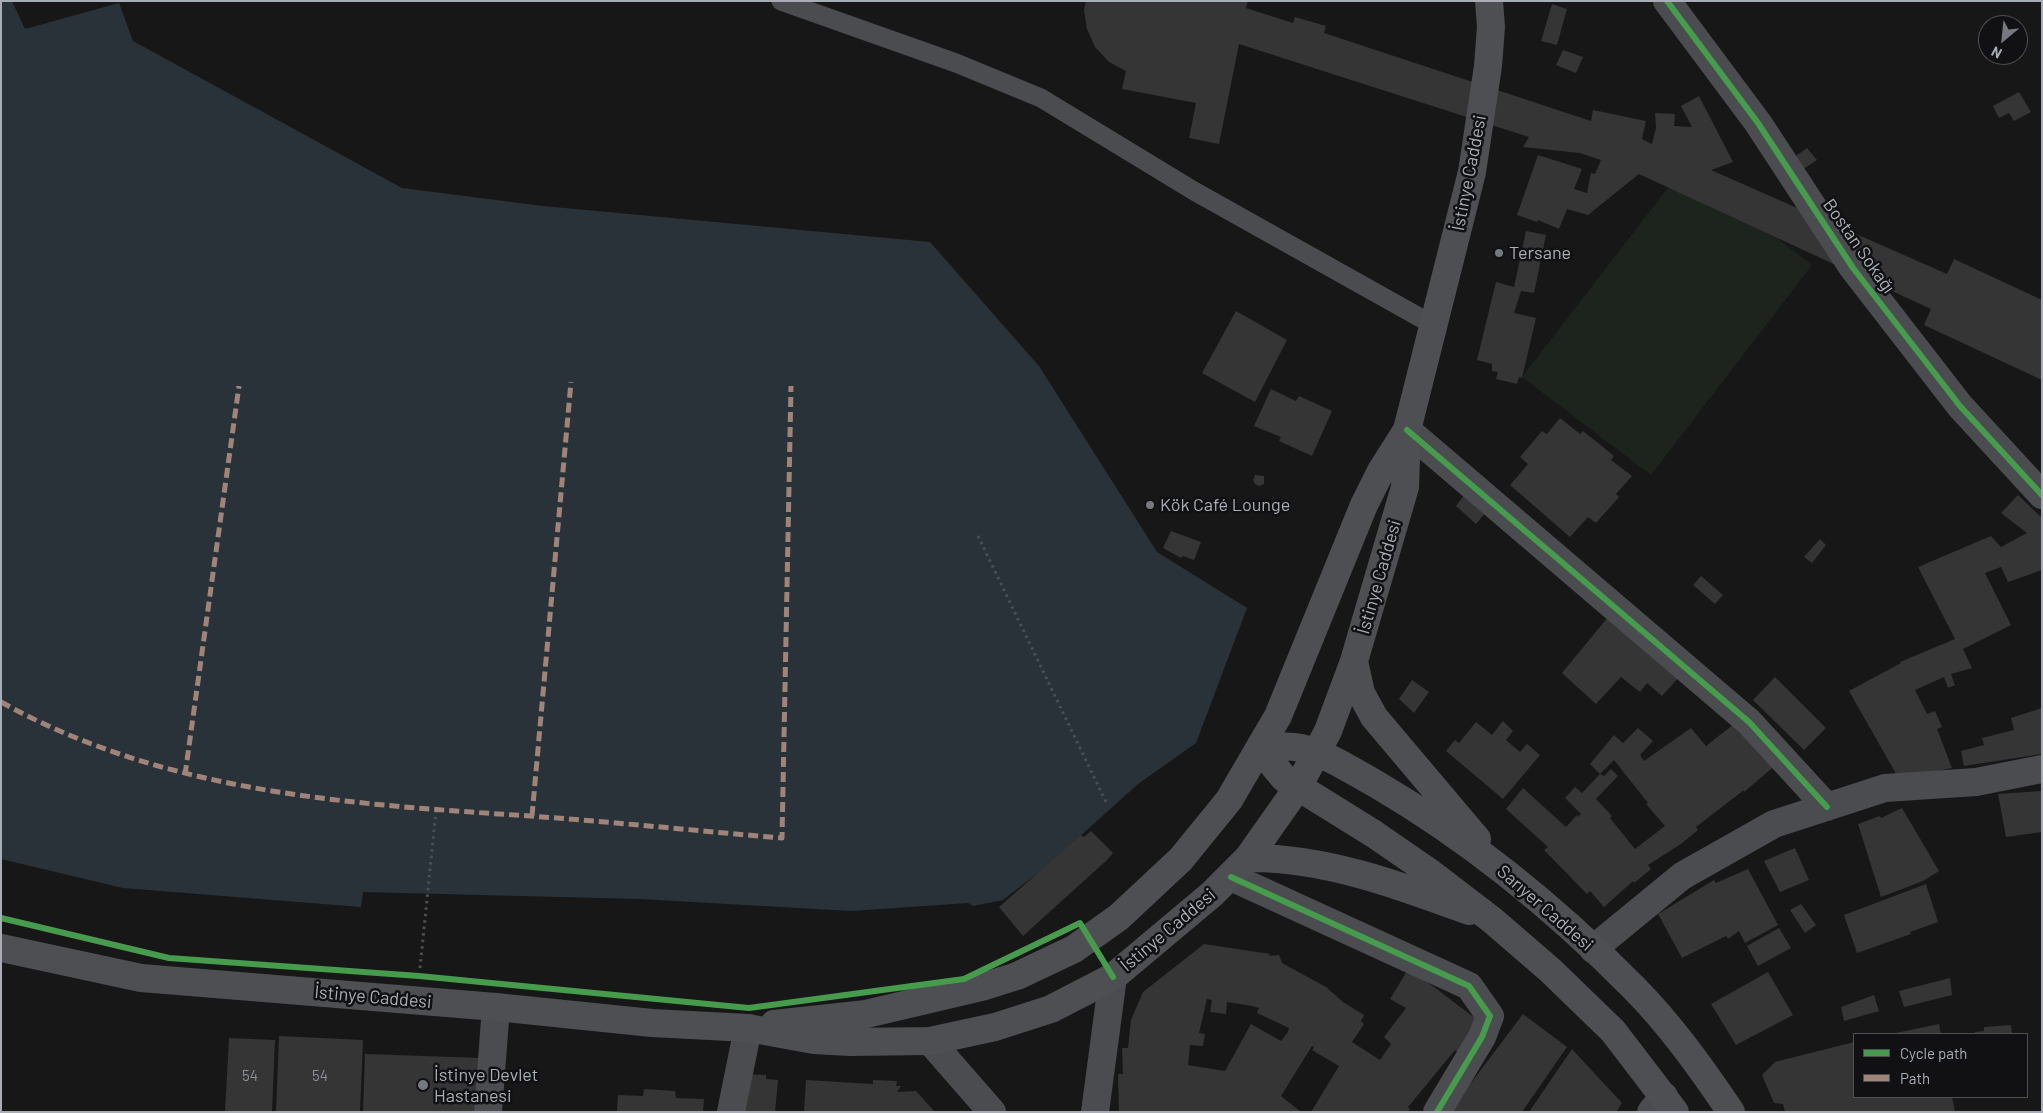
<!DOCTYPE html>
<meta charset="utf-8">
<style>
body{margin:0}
#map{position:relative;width:2043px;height:1113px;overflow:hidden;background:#171717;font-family:Barlow,sans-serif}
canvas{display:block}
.frame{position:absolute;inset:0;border:2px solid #a8adb8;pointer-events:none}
.legend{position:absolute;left:1853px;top:1033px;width:175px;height:65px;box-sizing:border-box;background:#111113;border:1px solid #4d4f55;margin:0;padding:6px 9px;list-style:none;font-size:15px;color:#a8adb8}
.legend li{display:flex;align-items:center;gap:10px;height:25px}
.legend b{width:25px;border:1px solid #4d4f55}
.north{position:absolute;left:1978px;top:15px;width:50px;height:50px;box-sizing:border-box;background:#111113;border:1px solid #4d4f55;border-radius:50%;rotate:208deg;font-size:14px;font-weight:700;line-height:20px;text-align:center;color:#a8adb8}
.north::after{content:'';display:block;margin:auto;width:18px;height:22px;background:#757880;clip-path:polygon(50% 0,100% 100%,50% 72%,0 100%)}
</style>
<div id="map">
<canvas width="2043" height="1113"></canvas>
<div class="frame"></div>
<ul class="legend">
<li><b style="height:6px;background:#469c4c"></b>Cycle path</li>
<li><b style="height:6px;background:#a18479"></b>Path</li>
</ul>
<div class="north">N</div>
</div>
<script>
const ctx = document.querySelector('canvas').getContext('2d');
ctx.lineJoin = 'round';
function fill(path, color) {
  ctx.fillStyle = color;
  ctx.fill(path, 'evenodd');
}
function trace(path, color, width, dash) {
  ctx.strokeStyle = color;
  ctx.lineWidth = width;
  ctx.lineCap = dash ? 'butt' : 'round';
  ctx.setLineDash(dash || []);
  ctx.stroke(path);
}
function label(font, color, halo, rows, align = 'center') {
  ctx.font = font + ' Barlow,sans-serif';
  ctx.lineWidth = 5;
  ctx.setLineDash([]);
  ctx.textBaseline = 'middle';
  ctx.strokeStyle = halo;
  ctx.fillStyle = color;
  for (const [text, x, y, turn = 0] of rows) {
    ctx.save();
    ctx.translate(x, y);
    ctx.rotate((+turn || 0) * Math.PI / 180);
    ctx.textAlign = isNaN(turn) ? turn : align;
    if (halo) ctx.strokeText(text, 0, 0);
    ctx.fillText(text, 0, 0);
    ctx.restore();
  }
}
fill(new Path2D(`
 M1684,167L1812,265L1651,475L1522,377Z`), '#1d241e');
fill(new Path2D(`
 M1,1H12L25,29L119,3L133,41L402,188L543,206L930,242L1039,366L1157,552L1247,608L1196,743L1138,784L1048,865L1003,900L973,906L968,903L851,911L640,899L363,892L361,907L123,888L1,859Z`), '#2a3239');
fill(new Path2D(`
 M1086,1H1248L1246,8L1293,23L1295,17L1326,26L1324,33L1591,121L1593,110L1646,121L1642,139L1652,144L1656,128L1655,113L1675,114L1674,126L1692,127L1681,106L1699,96L1733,162L1711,170L1947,274L1954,259L2042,300V380L1924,325L1931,309L1639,174L1588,215L1567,209L1559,229L1538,220L1537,222L1517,215L1538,155L1582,169L1574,189L1587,193L1591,173L1595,174L1601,160L1580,153L1523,147L1529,137L1239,44L1219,144L1189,138L1196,103L1122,89L1126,71L1109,62L1095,47L1087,29L1084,10Z
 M1552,4L1567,9L1557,45L1541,41Z
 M1563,50L1583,57L1576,73L1556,65Z
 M2019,92L2031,112L2014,121L2009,113L1999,118L1993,106Z
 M1807,148L1817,160L1802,170L1793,158Z
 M1526,231L1546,235L1534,293L1521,291L1514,313L1536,318L1522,378L1519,377L1517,384L1496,379L1498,372L1492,371V364L1477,360L1496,282L1514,287Z
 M1236,311L1287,340L1255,402L1202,373Z
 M1271,389L1296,401L1299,396L1332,411L1312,456L1279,441L1281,437L1254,426Z
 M1560,418L1580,434L1583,431L1614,456L1611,460L1632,476L1616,494L1619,497L1596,523L1588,517L1570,537L1510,485L1528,464L1520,457L1542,431L1547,434Z
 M1255,475L1264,476V484L1259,486L1255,484L1253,480Z
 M1465,494L1486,512L1476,524L1456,506Z
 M2018,495L2042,518V570L2008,582L2001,567L1985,573L2011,625L1963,649L1972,668L1951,674L1955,685L1948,688L1944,677L1915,690L1927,714L1935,711L1942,727L1937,729L1952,768L1899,779L1849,691L1901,663L1900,662L1955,639L1918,567L1991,536L2001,547L2027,533L2001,513Z
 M1171,531L1201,542L1194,560L1183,556L1181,558L1163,548Z
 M1820,539L1826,545L1812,563L1804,557Z
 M1701,576L1723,595L1715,604L1693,585Z
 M1613,611L1680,676L1662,696L1647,683L1640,692L1621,677L1596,704L1562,673Z
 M1775,677L1826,728L1804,750L1753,700Z
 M1412,680L1429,692L1414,713L1399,699Z
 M2042,708V754L1964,766L1961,751L1984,745L1982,738L2014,730L2011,718Z
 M1503,721L1513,731L1506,740L1520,752L1527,744L1540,755L1503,799L1446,751L1455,740L1459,743L1476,722L1492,735Z
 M1734,724L1777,764L1744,792V790L1696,827L1698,830L1681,844L1648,865L1651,869L1634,883L1633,881L1604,907L1590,891L1587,894L1544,850L1548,847L1506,809L1523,788L1566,827L1577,815L1578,817L1581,814L1565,798L1575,787L1582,793L1600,774L1590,764L1614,735L1623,743L1638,728L1653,741L1640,755L1644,761L1691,728L1706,746ZM1614,760L1648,803L1646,804L1665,826L1635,849L1610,818L1612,816L1596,799L1618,776L1611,769L1604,776L1600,774Z
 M2042,791V832L2006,837L1998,794Z
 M1902,808L1939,871L1923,881L1881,897L1858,824L1880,816L1881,818Z
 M1091,831L1113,853L1107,860L1023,936L999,907L1081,835L1084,837Z
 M1795,848L1809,880L1780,892L1764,861Z
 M1748,869L1778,925L1745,943L1739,931L1728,939L1726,936L1682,958L1658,914L1714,880L1716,883Z
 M1926,884L1938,922L1910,932L1911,934L1857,953L1844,915Z
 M1801,904L1816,925L1805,933L1790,910Z
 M1779,928L1791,948L1758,966L1747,946Z
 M1204,944L1270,954L1269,956L1279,955L1282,963L1326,987L1343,1002L1364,1015L1361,1021L1364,1024L1352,1042L1380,1060L1391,1044L1384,1037L1406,1008L1390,999L1409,968L1484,1025L1460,1054L1455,1050L1408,1107L1410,1109L1408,1112H1311L1339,1066L1312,1050L1314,1047L1312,1046L1281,1096L1301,1112H1119L1118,1074H1123L1122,1048H1128L1131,1020L1143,992ZM1207,999L1212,1000L1210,1012L1226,1014L1227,1002L1252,1006L1259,1008L1257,1013L1289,1028L1288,1032L1281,1041L1251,1024L1225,1071L1188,1065L1190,1045L1203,1046L1205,1034L1199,1033Z
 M1768,972L1793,1015L1736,1045L1711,1004Z
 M1950,978L1952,995L1904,1007L1899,991Z
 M1874,995L1879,1011L1844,1021L1841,1007Z
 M1523,1014L1567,1047L1522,1112H1449Z
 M1939,1024L1941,1034H1896V1033Z
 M2011,1025L2012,1034H1975V1032L1984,1031V1027Z
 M279,1036L363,1040L360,1112H276Z
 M229,1038L275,1040L272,1112H225Z
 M1854,1042V1097H1952L1955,1112H1785L1783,1104L1774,1103L1762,1075L1775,1062Z
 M1572,1049L1622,1103L1616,1112H1529Z
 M365,1054L482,1058L481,1112H363Z
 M741,1074L766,1075V1079L778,1080L775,1112H738Z
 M806,1080L873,1084V1080L897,1081L896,1086H901L897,1092L916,1091L935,1112H804Z
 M644,1089L675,1091L676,1098L704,1099L703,1112H617L618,1095L643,1096Z`), '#353536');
trace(new Path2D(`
 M978,536L1106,802
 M420,968L436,811`), '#4d4e52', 3, [2.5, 4]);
trace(new Path2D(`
 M781,1L956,63L1041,98L1194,191L1435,326`), '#4b4c50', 19);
trace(new Path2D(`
 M1667,1L1758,123L1853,268L1960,406L2042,495
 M1407,430L1749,722L1827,807
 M1231,877L1469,986L1490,1016L1482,1037L1437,1112
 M1593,949L1682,876L1774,824L1885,788L1976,782L2042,769
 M930,1041L992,1112
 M488,1112L496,1007
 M731,1112L748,1028
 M1095,1112L1113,977
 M1651,1112L1664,1096`), '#4b4c50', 28);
trace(new Path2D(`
 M1354,661L1361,693L1374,717L1477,839
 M1260,749C1274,747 1287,745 1301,748C1328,754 1352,771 1376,784C1470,839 1557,910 1633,987C1670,1024 1702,1069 1731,1112
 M1260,749L1284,778L1374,834L1432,874L1492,920L1550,970L1613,1031L1675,1112
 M1248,858C1323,857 1399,885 1469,911
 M1,948L141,978L496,1007L652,1023L748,1028L814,1040L850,1042L930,1041L995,1027L1051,1009L1113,977L1212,894L1248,858L1298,787L1328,731L1354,661L1405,487L1407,430L1472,172L1488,66L1491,27L1489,1
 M774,1024L866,1014L985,986L1017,976L1074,949L1119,917L1181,859L1229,800L1278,716L1364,505L1381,471L1407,430`), '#4d4f52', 28);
trace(new Path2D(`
 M1,702C165,793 347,804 530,816C614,822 698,831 782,838L791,386
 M185,775L239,386
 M532,816L571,382`), '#a18479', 5, [10, 5]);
trace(new Path2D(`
 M1667,1L1758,123L1853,268L1960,406L2042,495
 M1407,430L1749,722L1827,807
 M1231,877L1469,986L1490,1016L1482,1037L1437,1112
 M1,918L169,958L419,976L749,1008L964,979L1080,923L1113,977`), '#469c4c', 6);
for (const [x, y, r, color] of [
 [1499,253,5,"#757880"],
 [1150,505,5,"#757880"],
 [423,1085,6,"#757880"]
]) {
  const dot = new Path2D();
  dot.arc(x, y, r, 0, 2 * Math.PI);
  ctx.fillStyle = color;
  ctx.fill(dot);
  trace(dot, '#111113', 2);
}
label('15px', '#8b8f98', null, [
 ["54",250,1076],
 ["54",320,1076]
]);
label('18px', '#a8adb8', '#111113', [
 ["İstinye Caddesi",1469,173,-79],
 ["Bostan Sokağı",1859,246,55],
 ["İstinye Caddesi",1379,577,-74],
 ["Sarıyer Caddesi",1545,908,41],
 ["İstinye Caddesi",1168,930,-40],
 ["İstinye Caddesi",373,997,5]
]);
label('18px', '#a8adb8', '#111113', [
 ["Tersane",1509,253],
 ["Kök Café Lounge",1160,505],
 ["İstinye Devlet",434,1075],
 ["Hastanesi",434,1096]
], 'left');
</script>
